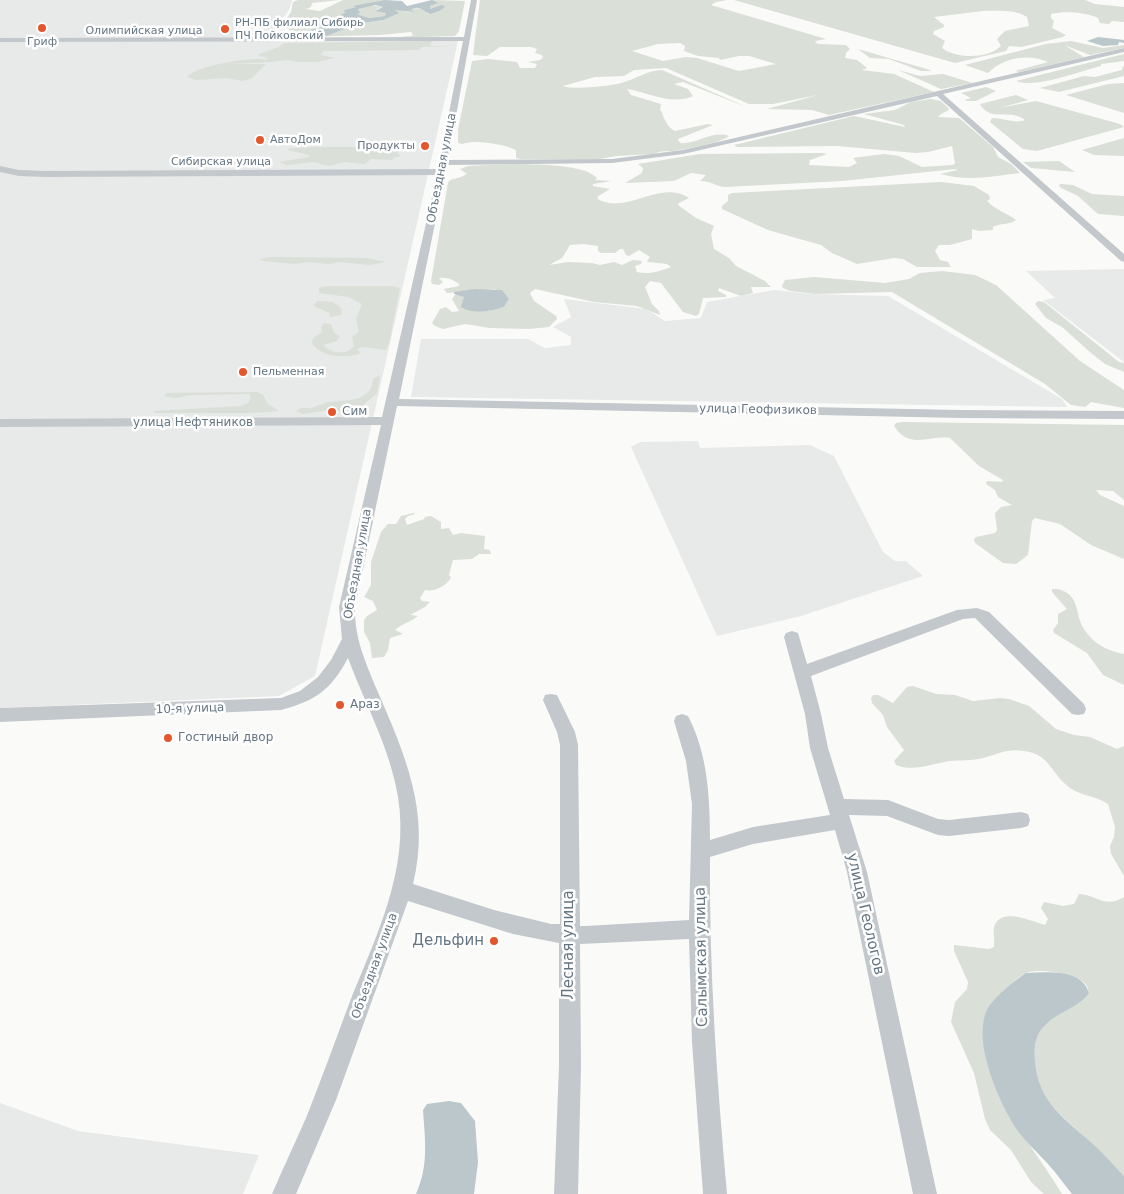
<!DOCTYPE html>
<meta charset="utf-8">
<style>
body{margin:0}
canvas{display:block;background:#fafaf8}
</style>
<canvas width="1124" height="1194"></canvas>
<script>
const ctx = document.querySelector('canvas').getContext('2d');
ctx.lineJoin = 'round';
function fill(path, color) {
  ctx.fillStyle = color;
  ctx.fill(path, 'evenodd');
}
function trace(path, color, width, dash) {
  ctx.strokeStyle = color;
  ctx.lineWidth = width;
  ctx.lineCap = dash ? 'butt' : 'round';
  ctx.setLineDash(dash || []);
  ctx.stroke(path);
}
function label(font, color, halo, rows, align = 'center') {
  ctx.font = font + ' "DejaVu Sans",sans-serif';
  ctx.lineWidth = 5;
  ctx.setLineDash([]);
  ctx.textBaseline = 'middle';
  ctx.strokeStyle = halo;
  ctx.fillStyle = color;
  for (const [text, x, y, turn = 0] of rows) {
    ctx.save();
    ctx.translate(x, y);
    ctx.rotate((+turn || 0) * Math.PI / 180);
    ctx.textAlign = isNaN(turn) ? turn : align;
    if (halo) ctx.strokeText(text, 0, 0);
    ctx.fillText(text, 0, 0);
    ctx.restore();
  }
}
fill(new Path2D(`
 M0,0H292L289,10L276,28L285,30L282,42L458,41L315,676L279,696L0,708Z
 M1124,269V362L1043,300L1055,298L1026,271Z
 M774,290L810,294L888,296L1062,399L1067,407L411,397L421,339H528L545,348L571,345V337L553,327L571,317L564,299L646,309L665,321L701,318L707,302Z
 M698,441L700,448L810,445L834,456L883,552L895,561H906L923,576L801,616L717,636L631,447L640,442Z
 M0,1103L78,1131L259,1155L243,1194H0Z`), '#e8e9e9');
fill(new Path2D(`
 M298,0H339L312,3L311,7L306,9L320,11L343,0H385L344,10L346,13L342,17L341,22L305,32L303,35L297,36L298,37C307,37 322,33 328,35L356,24L382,20L394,10L409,7L402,11L414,12L410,10L414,8L425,9L428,14L439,11L434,8L430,9V6L437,3L432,0L465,1L459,31L455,36L388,38L411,36L413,35L411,32L380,35L288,37L290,30L281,26L291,12L293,2Z
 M480,0H727L716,2L711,5L826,39L816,41L815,42L818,44L846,45L850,49L846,53L845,58L857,60L867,68L862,70L894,74L934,92L829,115L812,110L767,109L818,95L773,104H749L666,68L634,70L624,76L595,77L563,86C570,90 612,86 621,83C634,80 648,70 662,70L749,108L683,82L674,84L688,89L693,96C673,106 646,92 627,89L631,95L661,104L660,110L662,112C663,118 669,129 675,131L708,124L713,125L678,139L680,143C696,145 712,130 729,136C721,143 686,149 674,151C667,152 661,150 654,154L616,156L600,159H520L516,158V150C504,144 474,139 463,144L458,143V130L472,61L488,59L517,62L520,68H535L537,64L528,62L540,60L543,57L542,55L535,53L537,49L531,47H500L487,56L473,55ZM680,43L685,46L684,51L698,56L719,58L720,60L739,56H749L776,64L739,71L697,58L686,57L663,61L632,51L658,44Z
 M734,0H1085L1095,4L1124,7V22L1112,21L1109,24L1100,23L1098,18C1085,12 1065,11 1051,14V18L1054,21L1052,28L1066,35L1063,37L1021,47L1009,46L1006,51L955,63ZM983,11C997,11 1015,9 1027,17L1029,26L1005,31L997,39L1001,46C988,59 956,59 942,48L945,41L933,34L934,31L944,27V25L934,17Z
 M370,5L382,7L375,10L387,13L385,16L369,18L357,14L358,9Z
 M432,41L430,45L431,46H445L423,47L418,50L323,51L321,55L335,58L317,62H298L286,60L272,62L229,64H266L252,78L243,81L226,78L196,80L187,77C195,66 254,56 268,60L267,58L257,55L279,47L284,43Z
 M1071,41L1103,48L1124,45V48L1090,55L1064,45L1084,57L1020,72L1015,71L1048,62C1027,53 1003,58 988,73L965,65L1046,44Z
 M858,49L930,70L931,71H921L889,59L870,58Z
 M1124,54V61L1101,64V66C1080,71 1035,89 1016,81Z
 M1123,66H1124V76L1059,92L1040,88L1084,76L1095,77L1122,70Z
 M898,70L920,76L943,74L973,83L941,89Z
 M1124,83V113L1066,95L1108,84Z
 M986,87L996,91L976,101H967L965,100L971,98L961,93Z
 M1016,95L1028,100L999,108L1036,101L1120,124L1124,127L1037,151L1023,149L990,122L992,118C1003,118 1015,124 1025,120C1010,108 991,123 980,104Z
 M931,99L941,101L949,109V110L941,114L938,117L959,118L993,147L998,157L1011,164L1020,173C992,176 969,182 940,174L958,170L955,169L842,181L725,187C715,186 712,181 700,181L706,175L691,173L674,181L625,183L642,173L643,168L638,164L700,154L822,153L827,154L810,160L809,165L849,167L857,163L853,158L884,154L899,156L922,167L953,165L955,163L952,146L928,152L916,153L837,146L737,147L734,145L854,116L905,127L904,125L864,114L895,110L911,102Z
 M1124,138V156L1094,155L1082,150Z
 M317,147H363C372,153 387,149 398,151V154L401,156L395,157L392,160L371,159L365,164L344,162L329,166L314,162L287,165L279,162L309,157V155L287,150L290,148Z
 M1059,161L1075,172L1031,168L1023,162Z
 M468,166C495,165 579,159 597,178L595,180L612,181L593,184V186L610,189L597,197L599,200C629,214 660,179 689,198L679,203L678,205L696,218L714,226L711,234L714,249L729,258L736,266L765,281L771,287H751L753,293L741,296L719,288L718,291L726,295V297L703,298L699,314L696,316L683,312L661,283L650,281L645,287L652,304L659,311L660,315L637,306L594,302L535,289L530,293L534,301L556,316L557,319L549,327L529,329L490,328L465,324L443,329L435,326L432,323L440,309L446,307L452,312L459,311L452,299L455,295H463L464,299L489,311L504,307L509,299L495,289L447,293L444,289L459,286V284C452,279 447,277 439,278L443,282L439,285L432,284L431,281L448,183L450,180L461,177L467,174L460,169ZM584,244L598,246V251L601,253H615L620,249H623L626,255L629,256L639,250L650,257L647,261L648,262L667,264L671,267C660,271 649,275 637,272L635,266L641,264L642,261L633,260L622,265L614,262L600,265L592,263L568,262L549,265L562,258L570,245Z
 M941,182L974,186L989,195L990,199L987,201C995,210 1007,213 1016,220C1010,225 1000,223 993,227V230L979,231L972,229V239L950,245H939L935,251L940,260L948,262L951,267H917L903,259L894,258L857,264L832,253L821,245L768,230L722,209V206L728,201V195L732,193Z
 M1060,184L1073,185L1092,194L1124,196V216L1098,214L1078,196L1061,188L1059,186Z
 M271,257L367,258L385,262L370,265L339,262L329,264L307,262L295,264L263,261L259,259Z
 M942,271L975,275L996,285L1080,361L1124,390V408L1091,402L1085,407L1071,405L1045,384L892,292L815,294L790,291L783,288L782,286L785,280L814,277L885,283L909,279L920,273Z
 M328,286H392L400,288L389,344L386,350L362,347L357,349L360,352L359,354C343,358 322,358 312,343L313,338L322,332L321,327L324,323L331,324L334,333L340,336L337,341L323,345C330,353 347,356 354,346L352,337L359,332L356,319L362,304L348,297L319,293V288Z
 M317,301L333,302L341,308L342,315L329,317L330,313L313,306Z
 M1038,301L1044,302L1119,362L1124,363V372L1105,364L1091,353L1062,327L1046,318L1035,304Z
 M378,376L380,377L377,393L361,407L344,412L330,410L303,414L296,411C301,406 305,409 311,408C317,406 323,403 330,402C347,400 372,402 373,379Z
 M257,392L263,395L268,404L279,411L252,413H157L153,411L241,406L248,403L251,398L249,394L191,395L176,398L164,396L167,393Z
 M903,422L1124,425V500L1113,491L1096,490L1100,495L1124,506V559L1091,545L1060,524L1035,518L1032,521L1028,555L1016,564L1003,563L975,543L974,539L976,537L995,533L997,530L995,513L1001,507L1012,505L998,497L995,490L986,484L987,481L1002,482L1003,480L979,466L950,438C929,435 909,450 894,426L896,423Z
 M414,513L415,514L408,516L405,519L407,525L424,519L425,517L431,516L441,522V529L449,528L453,535L461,533L485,536L484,549L490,550L491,554H479L472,559L453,560L449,575L451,578C446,586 435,592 425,590L420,598L422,601L430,602L425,607L412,614L411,615L418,616C411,622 401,624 395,630L403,634L390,638L388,650L384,657L372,658L370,643L364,632V620L367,616L377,610L373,601L364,597L371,585V562L381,532L388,524H396L401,516Z
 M1057,589C1081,594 1074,614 1084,629C1093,644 1108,651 1124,654V685L1103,675L1087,653L1054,633L1053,630L1058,623V614L1067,609L1052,592V589Z
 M913,686L936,694L955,695L973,701L1000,698L1009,699L1029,706L1056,729L1074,735L1090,737L1117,749L1124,746V876L1111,854L1110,846L1114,837L1115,827L1108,804C1094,795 1081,796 1070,788C1051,774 1050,754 1024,751C1008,748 998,754 983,758C972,761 960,760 949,761C932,764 913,772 896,765L894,761L904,750L887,727L883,715L872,703L871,698L873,695H878L893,703L907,687Z
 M1079,894C1098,895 1104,909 1124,897V1176C1112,1164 1101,1152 1089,1141C1061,1114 1037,1101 1035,1059C1034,1050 1035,1041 1039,1033C1052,1012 1079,1009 1089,993C1088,991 1088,988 1087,986C1079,973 1038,968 1026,973C1017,977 1009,986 1003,993C986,1011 981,1017 984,1044C990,1102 1034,1146 1062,1194H1044L1031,1182L1011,1150L990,1130L985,1119L974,1073L951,1022L955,1002L967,989L968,982L954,951V945L989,949L994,947C995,941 993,932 994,927C1001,906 1032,922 1045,925L1048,919L1041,908L1044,902L1063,906L1074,904Z`), '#dadfd7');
fill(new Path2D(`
 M385,0L402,1L407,6L432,0L438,3L430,6V9L442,5L445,7L439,11L430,14C424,11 418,4 411,10L415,12L395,10L399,13L383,20L356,24L327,36L323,33L314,37L296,36L307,31L341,22L343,19L340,15L345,13L344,10L356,7L353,6ZM375,5L383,7L375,11L386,13L385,16L369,18L357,14L360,13L358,9Z
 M1098,37L1124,40V43L1119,42L1118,45L1103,46L1087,41Z
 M475,289L502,290L509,299L504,307C491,311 473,315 461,307L464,297L454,294V292Z
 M1026,973C1046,972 1082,968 1089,993C1079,1009 1052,1012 1039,1033C1035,1041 1034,1050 1035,1059C1037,1103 1066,1119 1095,1146C1105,1155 1114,1166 1124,1176V1194H1072C1064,1184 1057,1174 1048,1164C1038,1153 1026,1142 1017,1130C999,1102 972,1042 987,1010C992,999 1016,979 1026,973Z
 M449,1101L461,1103L475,1121L478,1162L474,1194H416C429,1165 425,1140 423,1110L427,1104Z`), '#bbc7cb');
fill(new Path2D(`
 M471,0H477L448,160L612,159L683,150L1124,48V52L943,94L1124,254V262L1121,261L937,96L683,154L612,163L447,165L399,399L960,410L1124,411V419L960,418L397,406L355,607C354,638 366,663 377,690C405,755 431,812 413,884L494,910L551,924H560V745L557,732L543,700L545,695L551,694L557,695L575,732L578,745L580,926H586L689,920L692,804L686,761L674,721L676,716L682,714L688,716C708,754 710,799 710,840L753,827L830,815L810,748L805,714L784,637L786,633L792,631L798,633L807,664L957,610L977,608L989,612L1084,704L1086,709L1084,714L1078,715L1072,714L975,618L963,619L811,676L821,714L828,748L844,799L888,800L938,819L949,820L1021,812L1028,814L1030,820L1028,826L1021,828L949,836L938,835L887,816L849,815L867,872L937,1194H913L847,872L835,830L753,844L710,857C709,970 717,1082 727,1194H703L692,1042L689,939L580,944L581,1066L578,1194H554L559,1066V943L513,934L408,901L336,1100L296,1194H272C283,1168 295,1143 306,1118C321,1080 335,1042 349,1004C375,938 410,871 398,797C390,748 365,704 348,658C331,690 315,701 281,710L0,722V708L281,698L300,691L318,677L331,660L342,639L339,607L381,425L0,427V419L382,417L437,175L45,177L19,176L0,172V166L19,170L45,171L438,169L463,41L0,42V38L464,37Z`), '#c3c8cc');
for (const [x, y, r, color] of [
 [42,28,5,"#e4572e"],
 [225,29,5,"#e4572e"],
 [260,140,5,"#e4572e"],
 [425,146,5,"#e4572e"],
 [243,372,5,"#e4572e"],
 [332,412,5,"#e4572e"],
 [340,705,5,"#e4572e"],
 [168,738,5,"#e4572e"],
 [494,941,5,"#e4572e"]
]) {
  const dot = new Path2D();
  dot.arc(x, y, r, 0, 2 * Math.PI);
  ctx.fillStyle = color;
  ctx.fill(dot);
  trace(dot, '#fff', 2);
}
label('11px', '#657683', '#fff', [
 ["РН-ПБ филиал Сибирь",235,23],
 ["ПЧ Пойковский",235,36],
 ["Гриф",42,42,"center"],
 ["АвтоДом",270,140],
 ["Продукты",415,146,"right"],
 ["Пельменная",253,372]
], 'left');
label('11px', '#657683', '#fff', [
 ["Олимпийская улица",144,31],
 ["Сибирская улица",221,162]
]);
label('12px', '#657683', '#fff', [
 ["Объездная улица",442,168,-79],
 ["улица Геофизиков",758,410,1],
 ["улица Нефтяников",193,423],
 ["Объездная улица",358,564,-80],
 ["10-я улица",190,709,-2],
 ["Объездная улица",375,966,-70]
]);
label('12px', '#657683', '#fff', [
 ["Сим",342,412],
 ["Араз",350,705],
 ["Гостиный двор",178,738]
], 'left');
label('15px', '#657683', '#fff', [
 ["улица Геологов",865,914,77],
 ["Лесная улица",569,945,-90],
 ["Салымская улица",702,957,-91]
]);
label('15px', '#657683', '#fff', [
 ["Дельфин",484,941]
], 'right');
</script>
